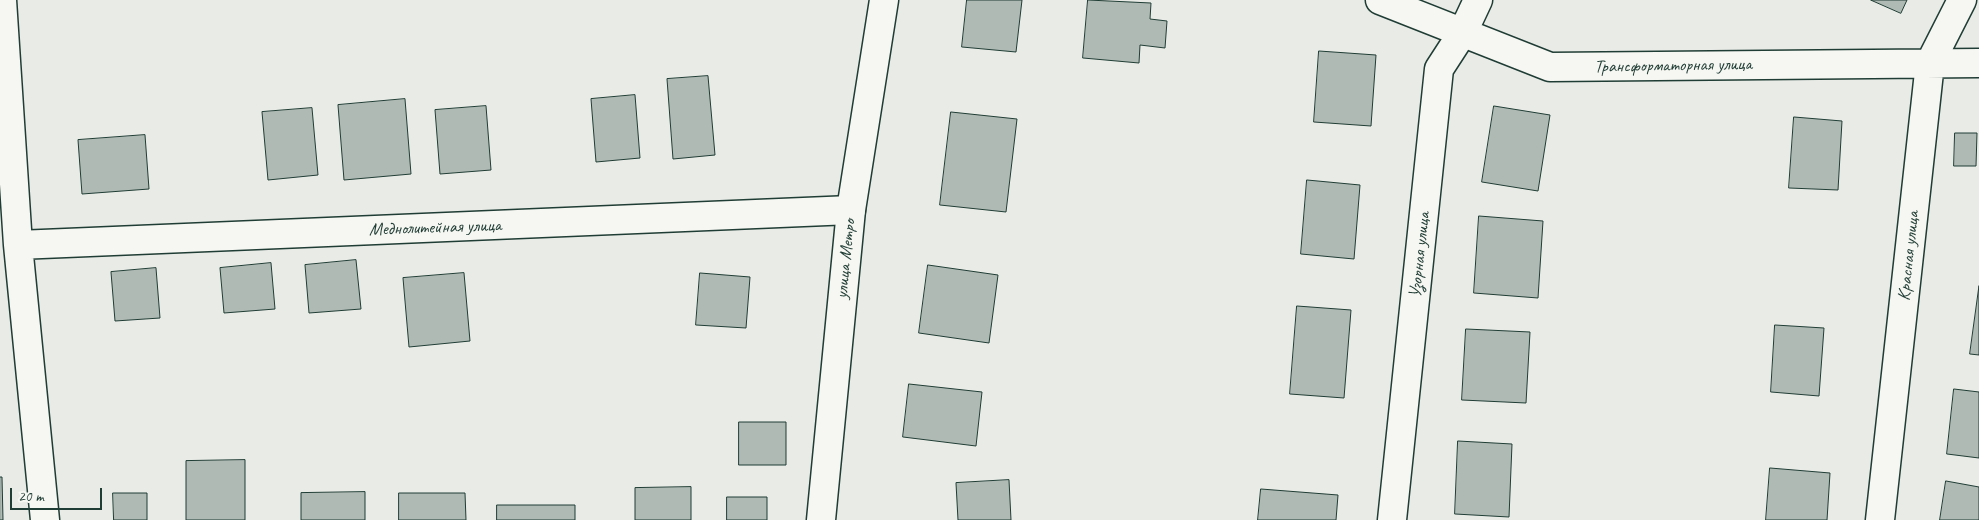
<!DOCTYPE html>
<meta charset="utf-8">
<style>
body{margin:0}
#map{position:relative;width:1979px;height:520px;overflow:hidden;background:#e9ebe7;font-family:Caveat,sans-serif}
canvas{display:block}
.scale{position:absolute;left:10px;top:488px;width:92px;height:22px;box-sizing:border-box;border:2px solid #1f3d34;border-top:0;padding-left:6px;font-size:15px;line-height:18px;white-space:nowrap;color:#1f3d34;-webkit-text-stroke:4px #f6f6f2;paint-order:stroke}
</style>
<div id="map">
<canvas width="1979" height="520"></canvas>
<div class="scale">20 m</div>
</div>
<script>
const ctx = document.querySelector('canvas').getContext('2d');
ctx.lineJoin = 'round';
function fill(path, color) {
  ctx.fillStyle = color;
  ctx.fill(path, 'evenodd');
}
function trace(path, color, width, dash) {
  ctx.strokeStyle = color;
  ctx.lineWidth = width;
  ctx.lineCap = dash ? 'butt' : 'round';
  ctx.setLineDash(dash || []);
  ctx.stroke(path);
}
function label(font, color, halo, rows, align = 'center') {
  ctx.font = font + ' Caveat,sans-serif';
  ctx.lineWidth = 5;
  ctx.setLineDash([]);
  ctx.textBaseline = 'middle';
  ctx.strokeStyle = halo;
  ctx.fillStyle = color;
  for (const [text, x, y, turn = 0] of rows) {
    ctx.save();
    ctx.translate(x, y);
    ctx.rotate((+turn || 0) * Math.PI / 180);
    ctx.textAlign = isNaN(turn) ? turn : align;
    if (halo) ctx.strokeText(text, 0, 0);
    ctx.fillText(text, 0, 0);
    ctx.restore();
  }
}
const building = new Path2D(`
 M967,0H1022L1016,52L962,47Z
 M1088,0L1151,3L1150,19L1167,21L1165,48L1140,45L1139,63L1083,58Z
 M1871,0H1907L1901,13Z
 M1319,51L1376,55L1371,126L1314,122Z
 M708,76L715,155L673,159L667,79Z
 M635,95L640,158L596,162L591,99Z
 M405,99L411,174L344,180L338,105Z
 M486,106L491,170L440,174L435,110Z
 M1494,106L1550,115L1538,191L1482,182Z
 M312,108L318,175L268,180L262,112Z
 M951,112L1017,119L1006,212L940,205Z
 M1794,117L1842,121L1838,190L1789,188Z
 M1955,133H1977L1976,166H1954Z
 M145,135L149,189L82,194L78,140Z
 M1307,180L1360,185L1354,259L1301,254Z
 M1479,216L1543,221L1538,298L1474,293Z
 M356,260L361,309L309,313L305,265Z
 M271,263L275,309L224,313L220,268Z
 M928,265L998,275L989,343L919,333Z
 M156,268L160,318L115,321L111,272Z
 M464,273L470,341L409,347L403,278Z
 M700,273L750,277L746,328L696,325Z
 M1979,286V355L1970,354Z
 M1297,306L1351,310L1344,398L1290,394Z
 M1775,325L1824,328L1819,396L1771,392Z
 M1466,329L1530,332L1526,403L1462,400Z
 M909,384L982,392L976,446L903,437Z
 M1954,389L1979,392V458L1947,454Z
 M739,422H786V465H739Z
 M1458,441L1512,444L1509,517L1455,514Z
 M245,460V520H186V461Z
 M1770,468L1830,473L1827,520H1766Z
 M0,477H2L3,520H0Z
 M1009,480L1011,520H958L956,483Z
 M1946,481L1979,487V520H1940Z
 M691,487V520H635V488Z
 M1261,489L1338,495L1336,520H1258Z
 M365,492V520H301V493Z
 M113,493H147V520H114Z
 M399,493H465L466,520H399Z
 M727,497H767V520H727Z
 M497,505H575V520H497Z`);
fill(building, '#b0bab5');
trace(building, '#1f3d34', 1);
const street = new Path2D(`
 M2,0L18,245L45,520
 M1380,0L1550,67L1979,63
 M18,245L851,210
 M1392,520L1439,69L1463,32L1478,0
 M1880,520L1930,63L1962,0`);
const secondary = new Path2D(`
 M821,520L851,210L884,0`);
trace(street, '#1f3d34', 31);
trace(secondary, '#1f3d34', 31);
trace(street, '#f6f6f2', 28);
trace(secondary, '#f6f6f2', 28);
label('18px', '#1f3d34', '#f6f6f2', [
 ["Трансформаторная улица",1673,66,-1],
 ["Меднолитейная улица",435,228,-2],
 ["Узорная улица",1420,255,-84],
 ["Красная улица",1909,256,-84],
 ["улица Метро",846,259,-84]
]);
</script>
